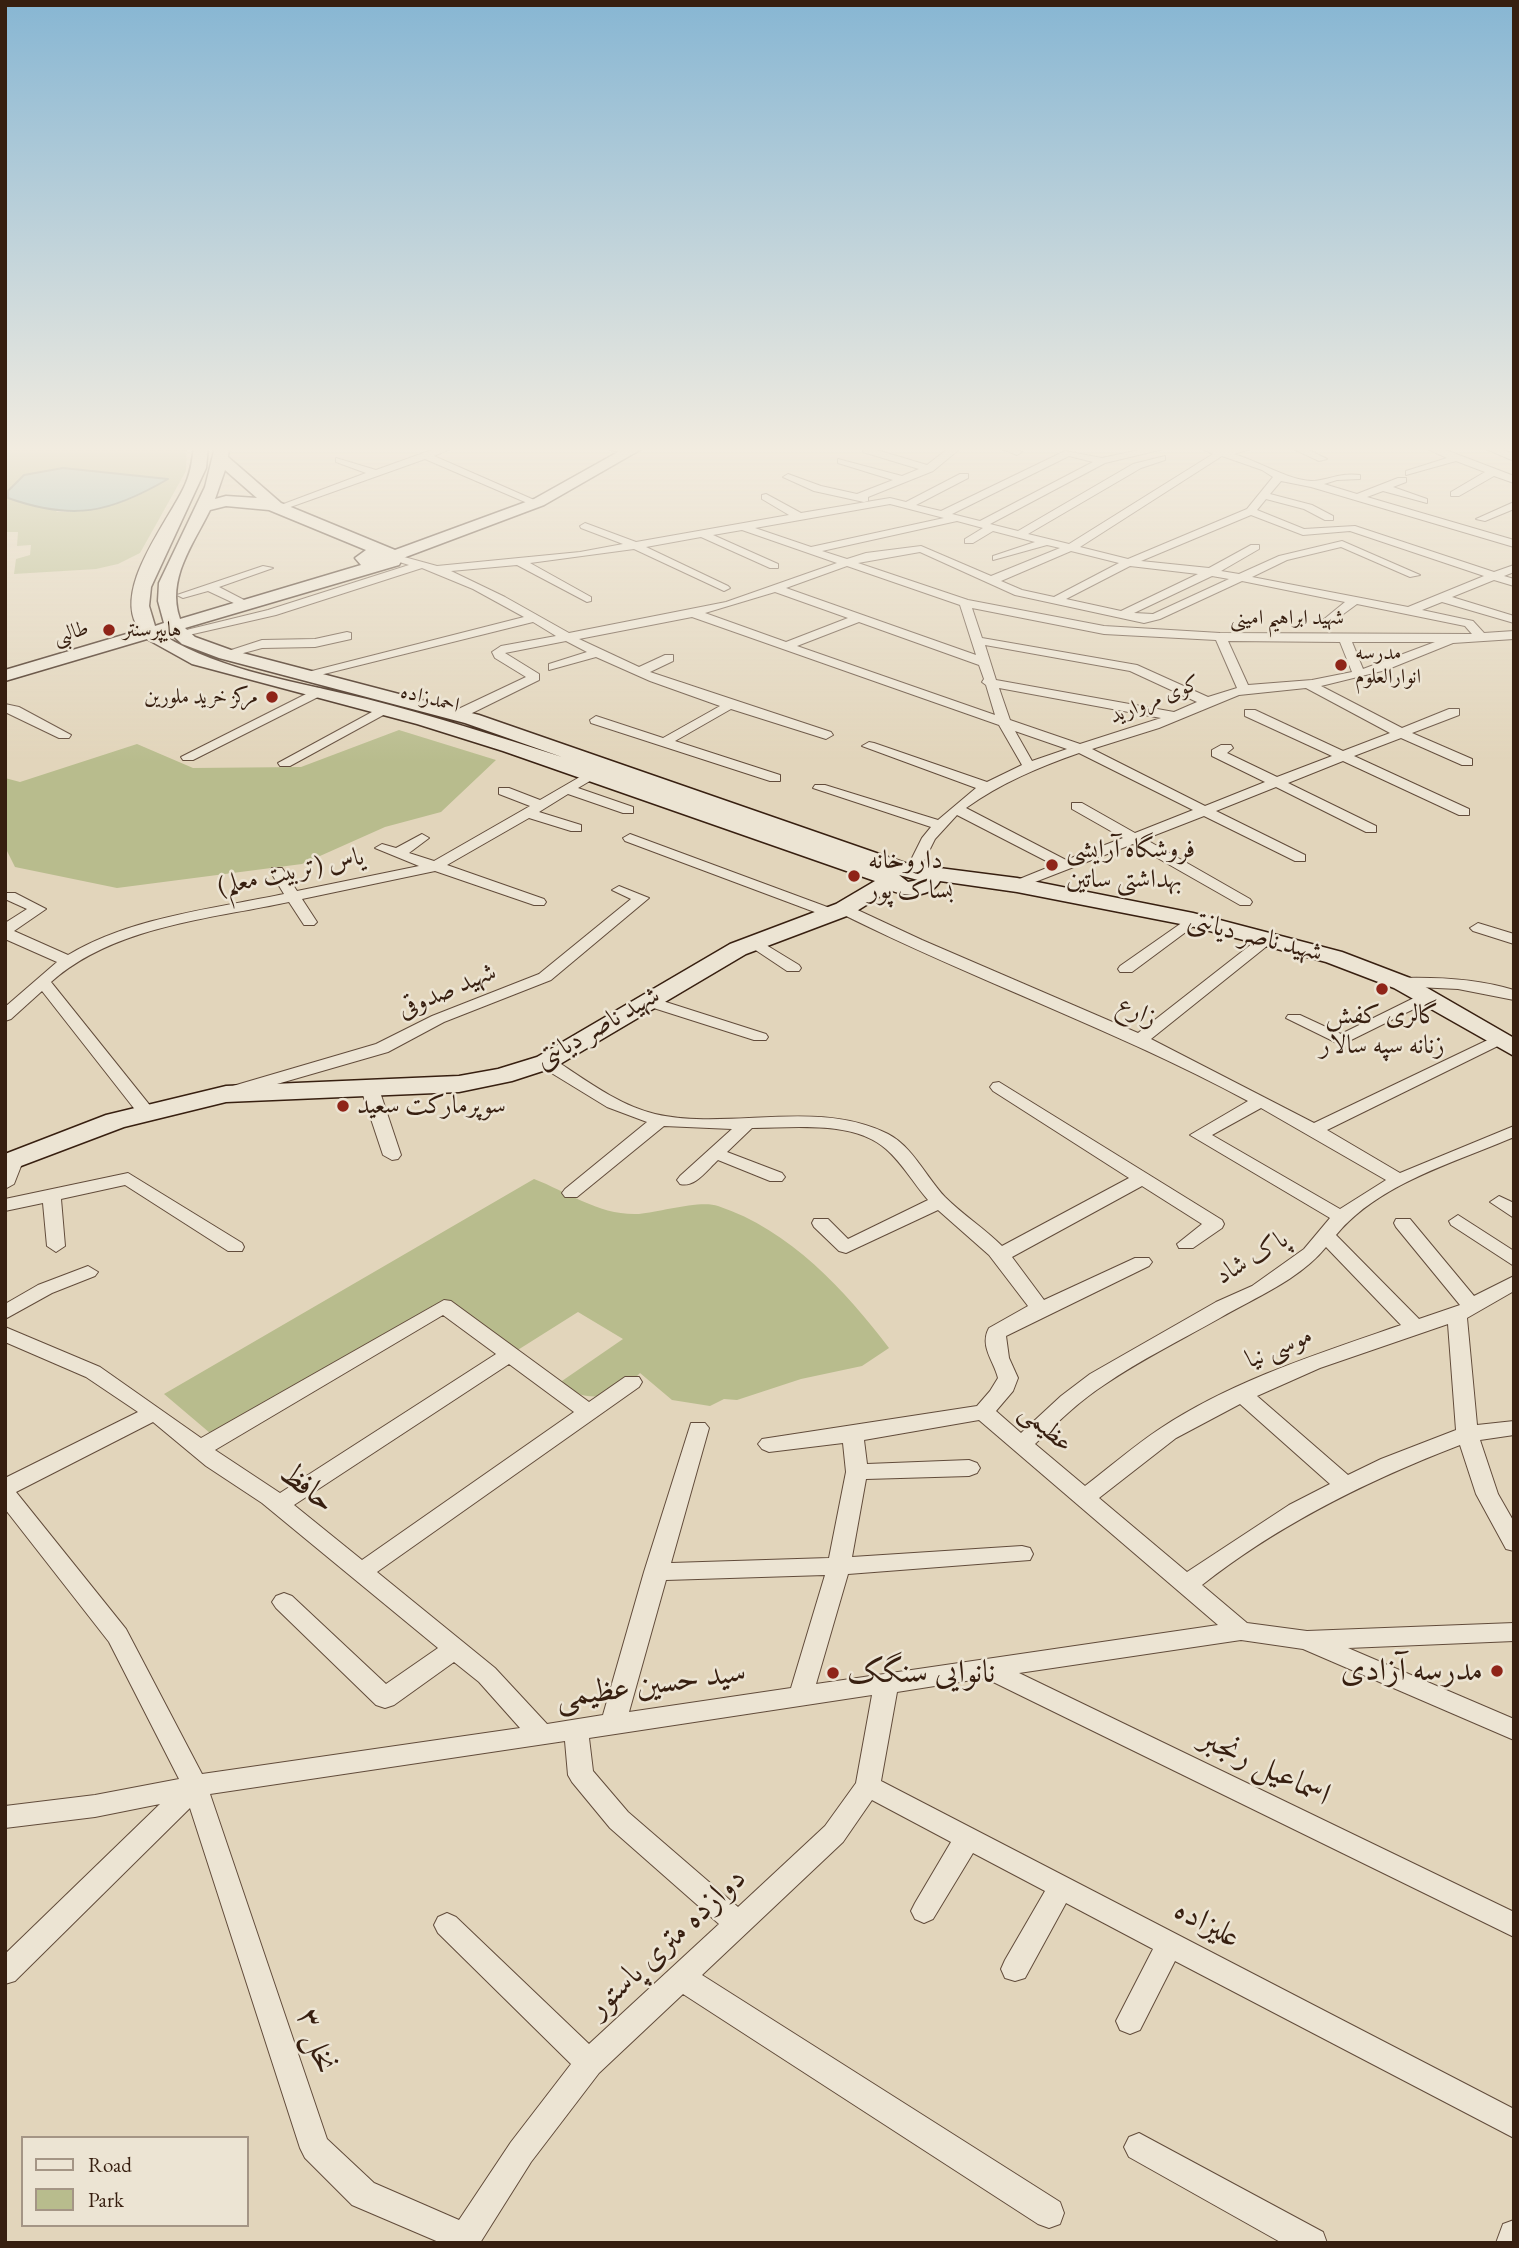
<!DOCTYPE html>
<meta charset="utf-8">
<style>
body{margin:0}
#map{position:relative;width:1519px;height:2248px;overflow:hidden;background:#e2d5bb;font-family:"EB Garamond",serif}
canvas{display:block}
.frame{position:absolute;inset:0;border:7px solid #371f10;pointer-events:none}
.legend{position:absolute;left:21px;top:2136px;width:228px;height:91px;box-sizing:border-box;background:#ece4d3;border:2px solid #a49585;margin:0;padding:9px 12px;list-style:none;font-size:21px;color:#371f10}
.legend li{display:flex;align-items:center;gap:14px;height:35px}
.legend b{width:35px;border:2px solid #a49585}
</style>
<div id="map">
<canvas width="1519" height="2248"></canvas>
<div class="frame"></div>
<ul class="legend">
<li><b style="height:9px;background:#ece4d3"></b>Road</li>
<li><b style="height:19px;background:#b8bc8d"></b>Park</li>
</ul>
</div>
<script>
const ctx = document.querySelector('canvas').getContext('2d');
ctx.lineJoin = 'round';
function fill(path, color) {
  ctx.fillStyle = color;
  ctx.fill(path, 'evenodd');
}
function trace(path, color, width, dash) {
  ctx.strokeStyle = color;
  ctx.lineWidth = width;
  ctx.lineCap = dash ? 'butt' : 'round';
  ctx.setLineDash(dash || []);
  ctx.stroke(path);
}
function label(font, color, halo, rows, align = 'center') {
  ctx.font = font + ' "EB Garamond",Amiri,serif';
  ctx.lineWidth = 5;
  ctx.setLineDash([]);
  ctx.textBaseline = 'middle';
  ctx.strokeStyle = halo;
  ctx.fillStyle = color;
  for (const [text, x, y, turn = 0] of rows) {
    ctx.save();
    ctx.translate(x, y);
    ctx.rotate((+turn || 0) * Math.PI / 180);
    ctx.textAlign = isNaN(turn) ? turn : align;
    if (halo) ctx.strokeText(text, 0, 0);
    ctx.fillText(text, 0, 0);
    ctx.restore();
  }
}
fill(new Path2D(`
 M5,447H187L186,471L140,553L118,564L96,569L14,574L16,559L30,555L31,545L17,546L18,532H5ZM63,468L167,479C133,502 98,513 57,512L24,475Z
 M399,730L496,760L441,812L385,827L302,864L117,888L15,867L5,847V778L20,782L137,744L193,768L301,767Z
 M534,1179C568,1192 600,1216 639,1214C660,1212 700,1200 718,1206C790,1230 845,1290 889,1348L862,1366L801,1379L737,1400L724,1399L710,1406L672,1400L640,1373C617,1399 587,1405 559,1383L623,1339L578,1312L513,1353L443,1300L210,1433L164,1394Z`), '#b8bc8d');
const water = new Path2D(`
 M63,468L168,479C110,513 73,521 8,498V491L24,475Z`);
fill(water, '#95b8b4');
trace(water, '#6f7b72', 2);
const street = new Path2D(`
 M440,447H455L434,456L541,503L532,505L425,459L282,510L273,508L366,473L336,462V458L376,470Z
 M600,447H621L635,452L630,455Z
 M867,447L927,465L950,447H962L933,471L868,497V501L864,502L814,491L783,477L788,474L821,486L857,494L893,480L838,463V459L902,476L919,469L863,452V448Z
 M997,447H1013L1022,452L1017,455Z
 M1152,447H1172L1105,463L990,524L1018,531L1133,464L1165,456V460L1141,468L1028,534L1069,544L1213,454L1198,447L1222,450L1257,447L1234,454C1258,461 1288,480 1311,481C1327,481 1339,472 1360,475V479L1337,480L1324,484L1357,494L1398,478H1406V482L1393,487L1427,499V503L1383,491L1367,497L1514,540V547L1311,487L1281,481L1270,494L1312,505L1333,516V520H1325L1304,509L1266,499L1257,510L1304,529L1355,526L1494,572L1514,565V572L1504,576L1514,579V586L1494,580L1452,597L1514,616V623L1442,602L1422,610L1473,621L1484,633L1514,631V639L1453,643L1386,670L1321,686L1402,728L1449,709H1459V715L1412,733L1472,759V765H1462L1401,738L1354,756L1469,809V815H1459L1343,761L1288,783L1376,826V832H1366L1276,787L1216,811L1305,855V861H1295L1204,816L1145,839L1250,899L1252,902L1250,905H1240L1133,844L1017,889L1010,885L1012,882L1054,865L957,815L935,839L918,873H908L906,870L922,838L931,827L813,788L815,785H825L938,820L976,788L862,746L869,742L874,743L987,782L1022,765L999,725L692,617L579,639L639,667L665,655H673V661L650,672L831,732L833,735L826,739L731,709L675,741L780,775V781H770L591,723L590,720L596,716L663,738L720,706L650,681L596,657L549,670V664L587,652L566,641L505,653L539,674V680L462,718H452V712L526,677L495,658L492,652L501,646L556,636L533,622L304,679V673L524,617L473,589L422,568L276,615L180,637L174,633L268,610L409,565L393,560V556L397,555L437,566L580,552L623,544L581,528L580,526L585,523L636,542L789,515L762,499V495L766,494L801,513L890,498L906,502L960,474H968V478L916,505L941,511L1065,451L1102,458ZM1069,456L1093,462L980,521L952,514ZM1222,456L1262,470L1273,477L1247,509L1128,559L1080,547ZM890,504L944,518L811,547L755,528ZM1251,515L1303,535L1350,531L1484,576L1408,607L1252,577L1287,560L1341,547L1410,577L1420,575L1342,541L1279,556L1239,574L1221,571L1259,549V545H1251L1209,568L1141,561ZM957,521L983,528L965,539V543H973L993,531L1035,542L993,556V560L1047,545L1060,548L991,576L921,546L866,553L847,559L822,551ZM742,530L837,563L726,602L569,633L505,597L451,571L517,565L587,602L591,601V597L530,563L634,549L724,591L730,588L728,586L646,547L701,537L770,568H778V564L713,535ZM1071,551L1119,563L1054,597L1022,590L1001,581ZM920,552L1015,595L1144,623L1160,619L1242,581L1345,602L1323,620V624L1327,626L1357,604L1465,626L1472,634L1220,633L1104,626L968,600L858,563ZM847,566L960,605L976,655L786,588ZM1130,566L1198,574L1121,611L1066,599ZM1212,576L1229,579L1153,614L1134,613ZM775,592L848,618L786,642L705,613ZM972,608L1104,634L1216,640L1237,688L1208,697L1137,665L982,638ZM859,622L979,665L984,679L982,682L986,685L995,715L797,646ZM1228,641L1340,642L1352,672L1312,680L1248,685ZM1352,642H1435L1363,669ZM985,645L1130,671L1197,702L1174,712L996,680ZM999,688L1161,718L1080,744L1010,720ZM1306,688L1390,733L1343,751L1255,710H1245V716L1332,756L1277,777L1227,753L1233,748L1231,745H1221L1212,750V756L1265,782L1205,806L1092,749L1159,728L1239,695ZM1015,731L1067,749L1032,761ZM1079,753L1193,810L1135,833L1082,803H1072V809L1123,838L1066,860L966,808C1001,783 1039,767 1079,753Z
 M1289,447H1303L1327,459L1319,461Z
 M1423,447H1438L1514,476V483L1494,476L1459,496H1451V492L1485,472L1456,461L1406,475V471L1447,458Z
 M1481,447H1496L1514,454V461Z
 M1514,502V509L1485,521L1476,519Z
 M263,566L273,568L219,587L246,601V605H238L208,591L183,598L177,595Z
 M347,632L351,633V639L315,647L262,648L225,658L219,654L262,640L315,639Z
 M318,688L322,689V695L193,760H183L181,757Z
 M5,704L19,707L71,735L69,738H59L5,712Z
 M383,706L387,707V713L290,766H280L278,763Z
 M590,771L595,772V778L578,788L633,807V813H623L568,794L539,812L581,825V831H571L529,818L447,865L544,899L546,902L544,905H534L435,871L302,899L317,922L314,925H304L289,902C210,919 114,926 51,982L152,1108L155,1112L152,1116H140L42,991L11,1019L5,1021V1007L57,962L5,939V923L27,909L5,899V893H15L46,909L14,931L68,955C132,917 212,909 284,894L270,871L272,868H282L297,891L419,866L375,848L382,844L396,848L422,834L429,838L409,853L434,861L530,806L499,794V788H509L540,800Z
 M630,834L838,911L839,906H849L922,940L1138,1033L1262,936H1272L1275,939L1272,942L1151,1039L1314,1123L1494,1037L1500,1036L1508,1041L1327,1130L1400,1173L1514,1126V1137C1454,1163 1379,1183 1336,1235L1419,1319L1460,1305L1396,1227L1394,1223L1396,1219H1410L1474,1296L1514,1276V1291L1467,1318L1477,1425L1514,1421V1435L1480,1440L1498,1494L1514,1522V1551L1506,1549L1476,1494L1460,1445C1369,1480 1279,1524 1202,1585L1247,1623L1307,1631L1514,1623V1641L1348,1648L1514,1719V1740L1303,1649L1241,1640L1019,1673L1514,1912V1937L985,1678L897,1692L881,1781L1514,2109V2138L1175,1961L1140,2030L1130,2034L1120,2030L1116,2021L1153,1949L1066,1903L1025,1978L1015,1981L1005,1978L1001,1969L1005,1960L1045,1891L973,1853L933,1919L924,1923L915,1919L911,1911L915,1903L951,1842L872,1800L843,1842L702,1975L1060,2202L1064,2213L1060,2224L1049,2228L1038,2224L683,1994L599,2073L531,2162L480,2243H441L352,2205L305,2158L300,2148L190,1808L15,1981L5,1984V1954L160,1804L95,1817L5,1828V1806L95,1795L179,1779L109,1642L5,1509V1478L138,1412L86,1377L5,1342V1327L100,1367L201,1438L444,1300L451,1301L589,1402L625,1377H639L642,1382L639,1387L377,1572L495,1668L547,1724L603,1715L644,1572L691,1423H705L709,1428L671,1563L829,1558L846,1472L843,1443L769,1452L762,1449L758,1444L762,1439L977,1406L990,1391L998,1378C994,1361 979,1346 989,1328L1028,1306L989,1255L938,1210L846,1253L839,1251L814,1227L812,1223L814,1219H828L848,1239L928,1200C914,1184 903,1164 886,1149C853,1120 794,1128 752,1128L727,1152L782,1173L785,1177L782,1181H770L718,1160C707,1170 695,1188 680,1184L677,1180L680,1176L732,1129L664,1126L577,1197H565L562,1193L565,1189L647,1122L607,1107L540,1066L538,1062L540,1058H552C584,1079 618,1105 655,1114C730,1131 817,1098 888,1134C913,1147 926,1177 945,1197C963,1215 984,1228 1002,1246L1129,1178L993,1091L990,1087L993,1083L999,1082L1222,1220L1224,1224L1222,1228L1193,1248H1179L1177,1244L1202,1224L1142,1186L1012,1257L1044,1300L1135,1258H1149L1152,1262L1149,1266L1006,1336L1009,1358L1018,1378L1013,1391L996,1411L1021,1433L1061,1396L1090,1374L1216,1302L1252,1286L1304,1249L1330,1218L1190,1135L1248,1101C1116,1030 974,980 840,913L838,917H828L625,841L623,838ZM1261,1108L1386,1180L1340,1209L1212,1135ZM1326,1247L1401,1325C1320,1353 1234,1380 1161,1428C1135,1445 1110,1467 1085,1486L1035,1444C1057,1423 1078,1402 1104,1385C1140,1360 1181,1340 1220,1318C1256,1297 1299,1280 1326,1247ZM443,1315L496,1354L280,1493L215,1450ZM1448,1324L1456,1430L1381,1459L1348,1475L1257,1396L1320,1368ZM509,1364L574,1412L362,1560L294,1505ZM1240,1404L1330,1484L1289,1505L1187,1572L1099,1498L1176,1438ZM979,1420L1218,1625L816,1684L848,1574L1030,1560L1033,1554L1030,1548L1022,1546L852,1557L866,1479L969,1476L977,1473L980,1468L977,1463L969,1460L867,1464L864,1440ZM153,1422L206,1466L262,1503L438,1648L386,1684L292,1596L284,1593L276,1596L272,1602L276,1608L376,1705L385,1708L394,1705L454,1662L479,1682L520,1728L202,1774L126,1629L16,1492ZM825,1575L791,1688L629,1712L666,1580ZM872,1695L856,1783L825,1826L738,1907L628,1812L593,1771L589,1738ZM565,1741L568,1775L572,1782L610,1828L719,1924L589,2044L456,1917L447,1913L438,1917L434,1925L438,1933L571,2064L511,2142L459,2220L374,2183L327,2139L210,1794Z
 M619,886L649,898L551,980L444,1022L388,1052L232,1097L223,1092L226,1088L376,1044L432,1016L539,974L631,899L612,890Z
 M1193,915L1198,917L1201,920L1198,923L1132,972H1120L1118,969L1120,966Z
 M1478,923L1514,934V944L1473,931L1470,928Z
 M753,937L799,965L801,968L799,971H787L748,945L745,942Z
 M1402,978C1440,977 1477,979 1514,990V1000L1458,989L1396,986L1394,983L1396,980Z
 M1426,992L1432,994L1434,997L1432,1000L1341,1045L1286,1018L1288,1015H1300L1341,1034Z
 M647,996L766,1034L768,1037L766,1040H754L641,1004L639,1001Z
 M370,1084L379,1089L401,1155L398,1159L392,1160L383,1155L361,1089Z
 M14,1156L23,1161L14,1184L5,1189V1161Z
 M128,1173L242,1243L244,1247L242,1251H228L125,1185L61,1199L65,1246L56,1252L47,1246L43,1203L5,1211V1199Z
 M1499,1196L1514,1203V1218L1490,1202Z
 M1458,1215L1514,1251V1266L1451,1225L1449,1221Z
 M88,1266L98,1272L95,1276L52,1293L5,1319V1304L38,1285Z
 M1139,2133L1323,2232L1327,2243H1282L1129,2157L1124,2147L1129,2137Z
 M1514,2220V2243H1496L1503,2224Z`);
const secondary = new Path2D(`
 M194,447H208L206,468L151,587L149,606L155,626L164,623L158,601L159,583L205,487L215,447H229L228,457L281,503L395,550L534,499L627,447H645L544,505L403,558L399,565L185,628L195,637L231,650L479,715L908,864L1017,878L1193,913L1342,952L1410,978L1514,1038V1056L1394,988L1326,962L1191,926L1017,892L940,881C931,898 906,897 890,890L852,914L746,954L555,1067L512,1081L459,1092L226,1102L124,1127L5,1172V1154L106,1115L226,1086L459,1076L498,1069L537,1057L730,944L836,904L875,881L503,751L417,724L192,664L147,639L5,681V670L140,630C110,591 169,521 185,485C191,472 192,461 194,447ZM225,470L257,498L226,496L215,499ZM226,506L269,510L366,550L355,558L361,565L180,619C166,579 193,545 210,510ZM170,633L182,644L219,658L465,723L562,757C497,736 433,716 367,699C299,682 223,672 163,635ZM899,875L918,880L908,882Z`);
trace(street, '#624c3b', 2);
trace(secondary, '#371f10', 3);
fill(street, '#ece4d3');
fill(secondary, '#ece4d3');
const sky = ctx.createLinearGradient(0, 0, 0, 762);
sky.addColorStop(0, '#87b6d3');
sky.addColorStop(0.59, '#f2ece0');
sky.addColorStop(1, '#f2ece000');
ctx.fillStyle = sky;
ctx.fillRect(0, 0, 1519, 762);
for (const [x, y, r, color] of [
 [109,630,7,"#8f2418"],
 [1341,665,7,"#8f2418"],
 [272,697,7,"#8f2418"],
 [1052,865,7,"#8f2418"],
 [854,876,7,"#8f2418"],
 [1382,989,7,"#8f2418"],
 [343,1106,7,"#8f2418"],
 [1497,1671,7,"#8f2418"],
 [833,1673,7,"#8f2418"]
]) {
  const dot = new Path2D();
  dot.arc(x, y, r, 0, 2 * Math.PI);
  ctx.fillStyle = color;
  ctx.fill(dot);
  trace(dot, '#ece4d3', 2.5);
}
label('21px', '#371f10', '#ece4d3', [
 ["شهید ابراهیم امینی",1287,618],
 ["طالبی",71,633,-16],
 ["احمدزاده",430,699,15],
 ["کوی مروارید",1155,700,-22]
]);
label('21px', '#371f10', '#ece4d3', [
 ["هایپرسنتر",123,630],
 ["مدرسه",1355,653],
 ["انوارالعلوم",1355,677],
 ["مرکز خرید ملورین",258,697,"right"]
], 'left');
label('26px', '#371f10', '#ece4d3', [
 ["فروشگاه آرایشی",1066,850],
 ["بهداشتی ساتین",1066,880],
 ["داروخانه",868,861],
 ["بساک پور",868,891],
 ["گالری کفش",1382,1016,"center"],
 ["زنانه سپه سالار",1382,1046,"center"],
 ["سوپرمارکت سعید",357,1106]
], 'left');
label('26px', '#371f10', '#ece4d3', [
 ["یاس (تربیت معلم)",291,872,-12],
 ["شهید ناصر دیانتی",1255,937,14],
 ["شهید صدوقی",447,991,-23],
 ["زارع",1137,1012,25],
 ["شهید ناصر دیانتی",598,1028,-30],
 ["پاک شاد",1252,1258,-31],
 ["موسی نیا",1279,1348,-23],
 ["عظیمی",1046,1428,41]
]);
label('32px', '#371f10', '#ece4d3', [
 ["حافظ",307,1488,37],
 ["سید حسین عظیمی",651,1685,-8],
 ["اسماعیل رنجبر",1265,1767,26],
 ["علیزاده",1207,1924,28],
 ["دوازده متری پاستور",667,1943,-43],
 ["نخل ۳",316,2041,72]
]);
label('32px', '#371f10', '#ece4d3', [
 ["مدرسه آزادی",1483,1671],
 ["نانوایی سنگک",847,1673,"left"]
], 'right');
</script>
